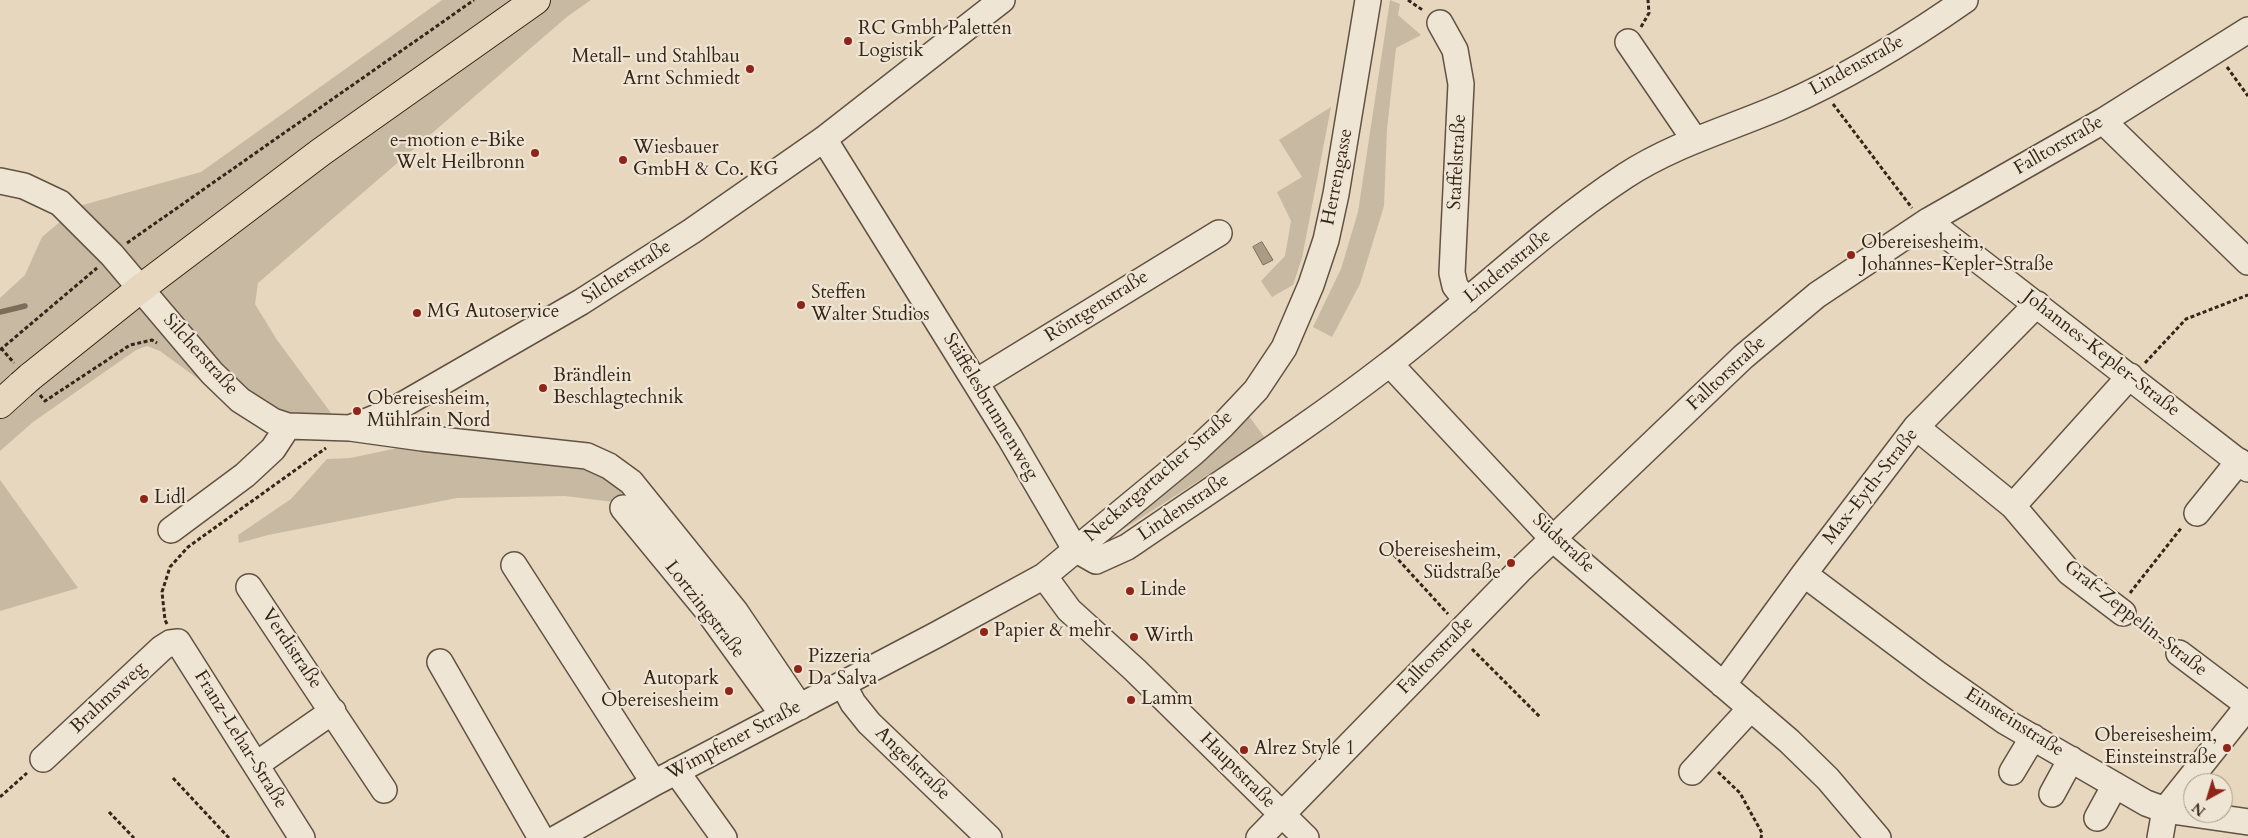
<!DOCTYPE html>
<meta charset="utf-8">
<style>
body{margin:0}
#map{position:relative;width:2248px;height:838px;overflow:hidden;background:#e6d7be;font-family:Cardo,serif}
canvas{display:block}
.north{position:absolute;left:2183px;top:773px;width:50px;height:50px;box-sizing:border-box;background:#efe5d5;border:1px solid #a5998a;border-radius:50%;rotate:219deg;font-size:14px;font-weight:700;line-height:20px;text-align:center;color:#362619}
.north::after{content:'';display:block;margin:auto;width:18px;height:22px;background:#8f2418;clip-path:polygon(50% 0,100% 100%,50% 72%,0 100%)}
</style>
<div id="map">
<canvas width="2248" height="838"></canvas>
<div class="north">N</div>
</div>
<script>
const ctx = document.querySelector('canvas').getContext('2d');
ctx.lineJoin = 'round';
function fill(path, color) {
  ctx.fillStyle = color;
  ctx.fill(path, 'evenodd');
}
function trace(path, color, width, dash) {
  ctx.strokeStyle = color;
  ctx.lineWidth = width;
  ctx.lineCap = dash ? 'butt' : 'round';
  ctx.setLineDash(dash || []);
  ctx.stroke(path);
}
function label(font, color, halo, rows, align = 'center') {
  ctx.font = font + ' Cardo,serif';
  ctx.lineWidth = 4.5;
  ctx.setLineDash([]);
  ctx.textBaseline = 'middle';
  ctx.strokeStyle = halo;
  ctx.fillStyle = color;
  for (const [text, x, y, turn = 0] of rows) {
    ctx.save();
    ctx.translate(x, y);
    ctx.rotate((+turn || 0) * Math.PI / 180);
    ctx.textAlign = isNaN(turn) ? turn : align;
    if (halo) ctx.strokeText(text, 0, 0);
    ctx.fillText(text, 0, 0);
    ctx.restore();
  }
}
fill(new Path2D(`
 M442,0H591L568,16L258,283L255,304L277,340L331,413L302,436L212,389L160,351L147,346L136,350L33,422L0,451V298L25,275L42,237L79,206L201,172Z
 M1390,0L1400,4L1398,15L1421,35L1396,48L1387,129L1384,206L1360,284L1332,337L1313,327L1341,269L1358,212Z
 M1331,107L1302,258L1293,285L1272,297L1261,281L1285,256L1291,221L1277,192L1302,177L1279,140Z
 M1249,416L1265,438L1105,541Z
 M422,443L564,456L630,485L613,502L565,496L457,498L268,535L239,543L238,535L291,499L327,459L350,458Z
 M0,480L78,588L0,611Z`), '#c8b9a2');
const water = new Path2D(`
 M1262,242L1273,260L1263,265L1253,247Z`);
fill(water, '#aa9b86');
trace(water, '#7c6c5a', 1);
trace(new Path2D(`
 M0,312L25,306`), '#7c6c5a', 5.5);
const minor = new Path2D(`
 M1440,23L1455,50L1461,84L1452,273L1455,286L1467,301
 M1628,42L1694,139
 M2103,121L2248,262
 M824,139L1010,438L1075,549L1096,561L1127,547C1214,487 1304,430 1388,365C1468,304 1541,231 1625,176C1674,144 1729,129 1782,106C1846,78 1908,40 1965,0
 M0,181L24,186L60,203L112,255L212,373L240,400L273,421L288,426L350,428L392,411L581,302L692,231L824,139L1002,0
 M1928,221L2248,469
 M1390,364L1553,539L1789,741L1828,779L1878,838
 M976,382L1219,233
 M1916,427L2013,506L2069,572L2123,613
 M350,428L422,438L587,456L609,466L631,482L735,611L800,707
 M2013,506L2130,376
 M623,508L707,610L783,715
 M2197,513L2239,461
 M171,530L245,475L273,449L288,426
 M514,565L654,783
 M1804,574L1936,673L2006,722L2146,803L2165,810L2248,822
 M1044,576L1069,610L1135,670L1306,838
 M249,587L384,790
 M2179,653L2248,705
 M440,662L541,838
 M843,684L853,703L869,723L989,838
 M1723,685L1804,574L1916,427L2037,304
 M43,759L162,648L170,643L178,642L302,838
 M257,764L333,711
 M676,771L724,838
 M1692,772L1751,708
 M2012,772L2033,737
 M2052,794L2071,759
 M2097,818L2115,785
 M557,838L654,783L936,635L1044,576L1193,453L1223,425L1256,390L1284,348L1311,285L1326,240L1336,194L1368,0
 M1259,838L1519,571L1743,357L1817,295L1928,221L2103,121L2248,30
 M2160,838L2165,810L2248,706`);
const major = new Path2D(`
 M30,377L140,289L321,152L536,0
 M0,404L21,385`);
trace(minor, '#625242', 28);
trace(major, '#362619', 30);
trace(new Path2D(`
 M1408,0L1424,11
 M1641,27L1649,13L1648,0
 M2227,67L2248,96
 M1833,104L1912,208
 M127,243L474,0
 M1,348L14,363
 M0,350L97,268
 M2145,363L2186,319L2248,295
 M40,395L45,401L130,345L152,340L157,343
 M1394,555L1448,614
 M2130,593L2182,527
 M167,624L165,620L162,592L170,567L188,547L326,448
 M2139,625L2162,643
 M1472,649L1540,717
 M1718,772L1740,793L1762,833L1761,838
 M173,778L229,838
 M0,797L27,773
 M109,812L134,838`), '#362619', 3, [4, 2.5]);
trace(minor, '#efe5d5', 25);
trace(major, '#e6d7be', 28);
const majorBridge = new Path2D(`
 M21,385L30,377`);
trace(majorBridge, '#362619', 30, []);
trace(majorBridge, '#e6d7be', 28);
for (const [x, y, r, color] of [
 [848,41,5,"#8f2418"],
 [750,69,5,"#8f2418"],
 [535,153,5,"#8f2418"],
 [623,160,5,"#8f2418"],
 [1851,255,5,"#8f2418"],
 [801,305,5,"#8f2418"],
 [417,313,5,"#8f2418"],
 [543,388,5,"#8f2418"],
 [357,411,5,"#8f2418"],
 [144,499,5,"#8f2418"],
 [1511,563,5,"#8f2418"],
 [1130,591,5,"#8f2418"],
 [984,632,5,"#8f2418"],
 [1134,637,5,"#8f2418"],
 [798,669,5,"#8f2418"],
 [729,691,5,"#8f2418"],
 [1131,700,5,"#8f2418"],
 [2227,748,5,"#8f2418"],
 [1244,750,5,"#8f2418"]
]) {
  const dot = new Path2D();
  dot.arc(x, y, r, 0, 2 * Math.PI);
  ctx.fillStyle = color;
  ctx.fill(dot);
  trace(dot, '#efe5d5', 2);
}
label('19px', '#362619', '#efe5d5', [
 ["RC Gmbh Paletten",858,30],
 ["Logistik",858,52],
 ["Metall- und Stahlbau",740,58,"right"],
 ["Arnt Schmiedt",740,80,"right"],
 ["e-motion e-Bike",525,142,"right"],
 ["Welt Heilbronn",525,164,"right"],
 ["Wiesbauer",633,149],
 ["GmbH & Co. KG",633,171],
 ["Obereisesheim,",1861,244],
 ["Johannes-Kepler-Straße",1861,266],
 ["Steffen",811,294],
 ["Walter Studios",811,316],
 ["MG Autoservice",427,313],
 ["Brändlein",553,377],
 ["Beschlagtechnik",553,399],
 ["Obereisesheim,",367,400],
 ["Mühlrain Nord",367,422],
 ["Lidl",154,499],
 ["Obereisesheim,",1501,552,"right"],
 ["Südstraße",1501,574,"right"],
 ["Linde",1140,591],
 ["Papier & mehr",994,632],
 ["Wirth",1144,637],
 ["Pizzeria",808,658],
 ["Da Salva",808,680],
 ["Autopark",719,680,"right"],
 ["Obereisesheim",719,702,"right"],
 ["Lamm",1141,700],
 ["Obereisesheim,",2217,737,"right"],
 ["Einsteinstraße",2217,759,"right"],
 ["Alrez Style 1",1254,750]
], 'left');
label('19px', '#362619', '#efe5d5', [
 ["Lindenstraße",1857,66,-29],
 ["Falltorstraße",2059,146,-30],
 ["Staffelstraße",1458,162,-87],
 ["Herrengasse",1338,177,-79],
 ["Lindenstraße",1508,267,-39],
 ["Silcherstraße",627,273,-33],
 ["Röntgenstraße",1097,307,-32],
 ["Johannes-Kepler-Straße",2101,354,38],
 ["Silcherstraße",200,355,48],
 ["Falltorstraße",1727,374,-43],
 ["Stäffelesbrunnenweg",990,407,59],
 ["Neckargartacher Straße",1159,477,-41],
 ["Max-Eyth-Straße",1871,487,-52],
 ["Lindenstraße",1184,508,-34],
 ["Südstraße",1563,544,43],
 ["Lortzingstraße",704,610,52],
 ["Graf-Zeppelin-Straße",2135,619,38],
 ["Verdistraße",291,649,56],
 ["Falltorstraße",1436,656,-46],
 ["Brahmsweg",109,698,-43],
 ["Einsteinstraße",2014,723,32],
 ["Franz-Lehar-Straße",240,740,58],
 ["Wimpfener Straße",734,741,-28],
 ["Angelstraße",912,764,44],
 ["Hauptstraße",1237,771,45]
]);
</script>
